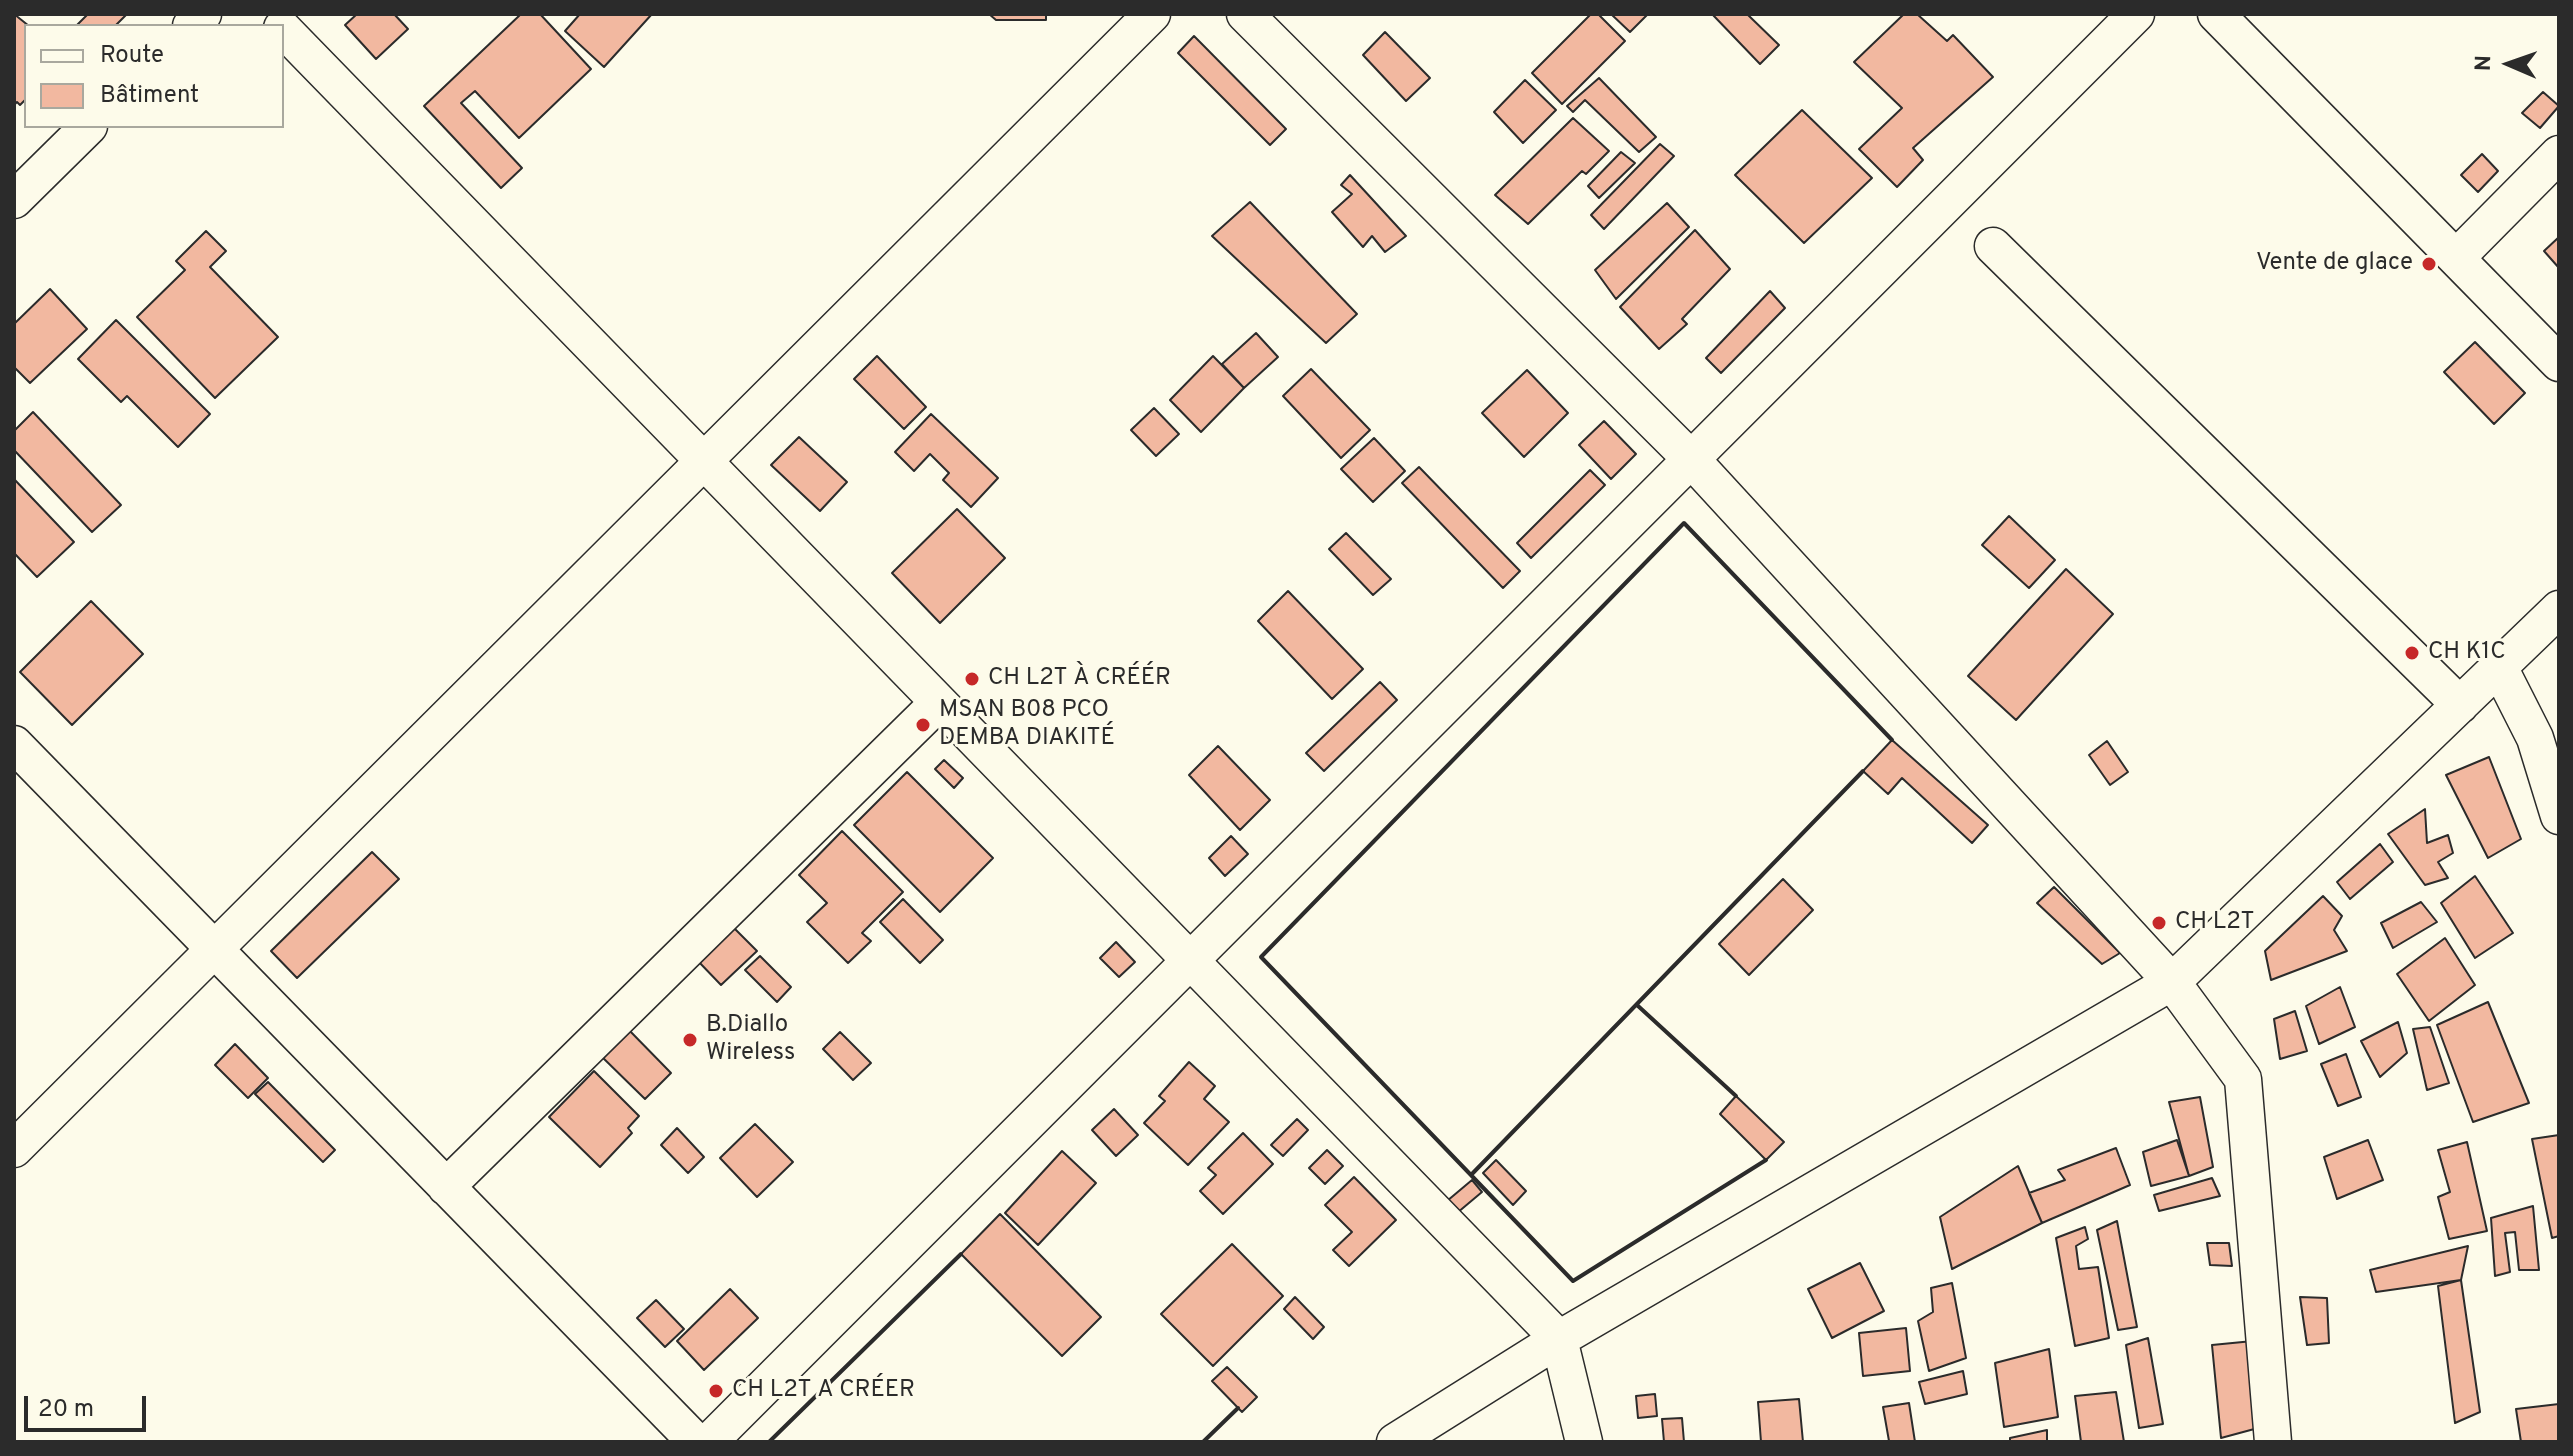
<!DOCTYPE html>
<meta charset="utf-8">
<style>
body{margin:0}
#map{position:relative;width:2573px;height:1456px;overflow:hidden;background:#fdfbea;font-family:Overpass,sans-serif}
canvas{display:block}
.frame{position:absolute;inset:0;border:16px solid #2b2b2b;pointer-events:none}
.legend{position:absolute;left:24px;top:24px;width:260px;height:104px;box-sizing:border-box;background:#fdfbea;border:2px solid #a9a89e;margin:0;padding:10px 14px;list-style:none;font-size:24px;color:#2b2b2b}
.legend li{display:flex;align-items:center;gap:16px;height:40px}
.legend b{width:40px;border:2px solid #a9a89e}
.north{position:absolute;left:2469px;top:24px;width:80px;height:80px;-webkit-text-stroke:6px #fdfbea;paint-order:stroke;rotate:272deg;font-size:22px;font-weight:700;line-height:32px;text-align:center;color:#2b2b2b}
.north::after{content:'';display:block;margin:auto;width:28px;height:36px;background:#2b2b2b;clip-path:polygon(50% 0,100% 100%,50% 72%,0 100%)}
.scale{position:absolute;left:24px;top:1396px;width:122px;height:36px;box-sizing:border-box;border:4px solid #2b2b2b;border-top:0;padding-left:10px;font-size:24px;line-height:28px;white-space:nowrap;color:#2b2b2b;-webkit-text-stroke:6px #fdfbea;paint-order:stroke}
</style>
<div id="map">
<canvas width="2573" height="1456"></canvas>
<div class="frame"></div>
<ul class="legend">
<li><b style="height:10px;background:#fdfbea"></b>Route</li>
<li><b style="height:22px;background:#f2b8a0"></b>Bâtiment</li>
</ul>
<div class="north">N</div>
<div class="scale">20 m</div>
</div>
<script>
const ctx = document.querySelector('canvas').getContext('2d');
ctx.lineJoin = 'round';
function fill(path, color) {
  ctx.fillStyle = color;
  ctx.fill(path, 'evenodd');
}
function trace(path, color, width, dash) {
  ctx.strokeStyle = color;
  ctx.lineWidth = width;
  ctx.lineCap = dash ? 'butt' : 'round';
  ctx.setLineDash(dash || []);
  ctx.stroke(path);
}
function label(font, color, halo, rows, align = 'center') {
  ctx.font = font + ' Overpass,sans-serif';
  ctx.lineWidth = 6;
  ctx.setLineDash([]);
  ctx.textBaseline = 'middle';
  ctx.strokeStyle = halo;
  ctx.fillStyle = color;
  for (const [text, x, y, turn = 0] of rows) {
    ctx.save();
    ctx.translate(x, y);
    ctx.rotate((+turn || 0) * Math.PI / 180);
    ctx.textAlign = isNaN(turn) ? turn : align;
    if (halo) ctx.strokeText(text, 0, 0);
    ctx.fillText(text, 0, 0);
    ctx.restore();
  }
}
const building = new Path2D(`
 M14,14L29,26H26V99L20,105L17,102L14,105Z
 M88,14H127L115,26H76Z
 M357,14H394L408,29L376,59L345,25Z
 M521,14H540L591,69L519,138L475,91L461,103L522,168L501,188L424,106Z
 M580,14H652L604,67L565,31Z
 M989,14H1046V20H996Z
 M1591,14H1598L1625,41L1562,104L1532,73Z
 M1611,14H1648L1630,32Z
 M1712,14H1747L1779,45L1760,64Z
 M1904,14H1917L1947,41L1953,35L1993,77L1913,148L1923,160L1897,187L1859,149L1902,108L1854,62Z
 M1385,32L1430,78L1406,101L1363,55Z
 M1194,36L1286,129L1270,145L1178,53Z
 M1599,78L1656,137L1639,152L1585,100L1573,112L1567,106Z
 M1525,80L1556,110L1523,143L1494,112Z
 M2543,92L2559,106L2540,128L2522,113Z
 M1802,110L1872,178L1804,243L1735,175Z
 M1573,118L1609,151L1586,174L1582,171L1528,224L1495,195Z
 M1660,144L1674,156L1604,229L1591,215Z
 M1621,152L1635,163L1599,198L1588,186Z
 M2482,154L2498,171L2478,192L2461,175Z
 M1350,175L1406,236L1385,252L1372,236L1363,247L1332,212L1352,194L1341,185Z
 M1250,202L1357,314L1326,343L1212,236Z
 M1667,203L1689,227L1616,299L1595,270Z
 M1695,230L1730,269L1682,319L1687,324L1659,349L1620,307Z
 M206,231L226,251L210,267L278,337L215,398L137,317L185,270L176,261Z
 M2559,237V268L2544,251Z
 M50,289L87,329L30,383L14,367V324Z
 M1770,291L1785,308L1721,373L1706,358Z
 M116,320L210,414L178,447L127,396L121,402L78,359Z
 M1256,333L1278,357L1244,388L1222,364Z
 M2475,342L2525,393L2494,424L2444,372Z
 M877,356L926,407L904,429L854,379Z
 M1213,356L1244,388L1201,432L1170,400Z
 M1311,369L1370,430L1341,458L1283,396Z
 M1527,370L1568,413L1524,457L1482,413Z
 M1154,408L1179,434L1156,456L1131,430Z
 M33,412L121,505L92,532L14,450V431Z
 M931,414L998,478L971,507L943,480L949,473L930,454L914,471L895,452Z
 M1604,421L1636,454L1611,479L1579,445Z
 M799,437L847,482L820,511L771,465Z
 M1374,438L1405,471L1373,502L1341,469Z
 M1419,467L1520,571L1503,588L1402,483Z
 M1590,470L1605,485L1531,558L1517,543Z
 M14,479L74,542L37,577L14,553Z
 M957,509L1005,558L940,623L892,573Z
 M2009,516L2055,560L2029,588L1982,545Z
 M1346,533L1391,579L1373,595L1329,549Z
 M2066,569L2113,614L2016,720L1968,676Z
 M1288,591L1363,669L1332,699L1258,621Z
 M91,601L143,654L72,725L20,672Z
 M1380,682L1397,700L1324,771L1306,753Z
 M1892,740L1988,825L1972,843L1902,778L1888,794L1863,771Z
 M2107,741L2128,772L2110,785L2089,755Z
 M1218,746L1270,800L1240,830L1189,775Z
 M2489,757L2521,839L2488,858L2446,775Z
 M944,760L963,778L954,788L935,769Z
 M907,772L993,858L940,912L854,825Z
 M2425,809L2427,843L2448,835L2453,853L2438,862L2448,878L2425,885L2388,834Z
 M842,831L903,892L862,933L871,941L848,963L807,922L827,903L799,875Z
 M1231,836L1248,854L1225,876L1209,858Z
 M2380,844L2393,862L2350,899L2337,882Z
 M372,852L399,879L297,978L271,951Z
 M2475,876L2513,933L2475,958L2441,903Z
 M1783,879L1813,910L1749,975L1719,944Z
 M2054,887L2120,953L2102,964L2037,903Z
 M2323,896L2342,916L2334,930L2347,951L2271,980L2265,951Z
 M903,899L943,940L920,963L880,922Z
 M2421,902L2437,922L2393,948L2381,923Z
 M732,926L757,951L721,985L697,960Z
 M2445,938L2475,985L2429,1021L2397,974Z
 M1116,942L1135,962L1119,977L1100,958Z
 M760,956L791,987L777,1002L745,970Z
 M2340,987L2355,1027L2319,1044L2306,1006Z
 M2488,1002L2529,1103L2473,1122L2437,1025Z
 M2295,1011L2307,1051L2280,1059L2274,1019Z
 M2398,1022L2407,1053L2380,1077L2361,1041Z
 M626,1027L671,1073L645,1099L599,1054Z
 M2430,1027L2449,1083L2427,1090L2413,1029Z
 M840,1032L871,1063L853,1080L823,1049Z
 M235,1044L268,1078L248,1098L215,1065Z
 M2346,1054L2361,1097L2338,1106L2321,1064Z
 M1189,1062L1215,1086L1204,1099L1229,1122L1188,1165L1144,1123L1165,1101L1159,1096Z
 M594,1071L639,1116L628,1128L632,1133L600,1167L549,1117Z
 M268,1082L335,1150L323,1162L255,1094Z
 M1736,1096L1784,1142L1766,1160L1720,1114Z
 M2200,1097L2213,1167L2189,1176L2169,1102Z
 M1114,1109L1138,1135L1116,1156L1092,1130Z
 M1297,1119L1308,1130L1283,1156L1271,1145Z
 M755,1124L793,1162L757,1197L720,1158Z
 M677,1128L704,1157L688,1173L661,1145Z
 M1243,1133L1273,1164L1223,1214L1200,1191L1216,1175L1208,1168Z
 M2559,1135V1236L2552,1238L2532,1139Z
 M2177,1140L2189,1176L2151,1186L2143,1152Z
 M2368,1140L2383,1180L2337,1199L2324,1157Z
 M2467,1142L2487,1231L2449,1239L2438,1197L2450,1192L2438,1150Z
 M2116,1148L2130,1185L2042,1223L2029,1193L2065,1180L2058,1170Z
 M1327,1150L1343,1166L1325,1184L1309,1168Z
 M1062,1151L1096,1183L1038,1245L1005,1213Z
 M1496,1160L1526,1191L1513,1205L1483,1173Z
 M2018,1166L2042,1223L1952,1269L1940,1217Z
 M1354,1177L1396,1220L1349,1266L1333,1250L1352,1232L1325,1205Z
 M2212,1178L2220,1196L2159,1211L2154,1195Z
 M1472,1180L1482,1192L1457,1213L1447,1201Z
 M2533,1206L2539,1270H2519L2515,1232L2505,1233L2510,1272L2495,1276L2491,1218Z
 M1000,1214L1101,1317L1062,1356L961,1254Z
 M2117,1221L2137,1327L2118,1330L2097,1230Z
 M2085,1227L2088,1239L2076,1246L2079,1269L2098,1267L2109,1338L2075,1346L2056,1238Z
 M2207,1243H2229L2232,1266L2210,1265Z
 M1232,1244L1283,1296L1213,1366L1161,1314Z
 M2468,1246L2461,1280L2376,1292L2370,1270Z
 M1860,1263L1884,1311L1832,1338L1808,1289Z
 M2461,1280L2480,1412L2455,1423L2438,1286Z
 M1952,1283L1966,1358L1929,1371L1918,1321L1933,1312L1931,1288Z
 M730,1289L758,1318L704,1370L677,1341Z
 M1295,1297L1324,1327L1313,1339L1284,1309Z
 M2300,1297L2327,1298L2329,1343L2307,1345Z
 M656,1300L684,1329L665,1347L637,1318Z
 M1906,1328L1910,1371L1863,1376L1859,1333Z
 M2148,1338L2163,1424L2139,1428L2126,1345Z
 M2253,1341L2258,1428L2221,1438L2212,1345Z
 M2049,1349L2058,1417L2004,1427L1995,1363Z
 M1227,1367L1257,1397L1242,1412L1212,1381Z
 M1963,1371L1967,1394L1925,1404L1919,1382Z
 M2116,1392L2124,1442H2081L2075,1396Z
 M1655,1394L1657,1416L1638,1418L1636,1396Z
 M1799,1399L1803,1442H1761L1758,1402Z
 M1909,1403L1915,1442H1884L1889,1441L1883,1407Z
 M2559,1404V1442H2521L2516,1409Z
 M1682,1418L1684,1442H1664L1662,1419Z
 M2047,1430V1442H2010V1438Z`);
fill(building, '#f2b8a0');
trace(building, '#2b2b2b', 2);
const street = new Path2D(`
 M1245,14L1691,459L2172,982L2243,1079L2273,1442
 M2216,14L2559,363
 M191,26L203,14
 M282,28L1559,1339L1584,1442
 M14,200L89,126
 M1993,246L2460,705
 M2456,258L2559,154
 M2499,667L2535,738L2559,816
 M14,744L696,1442
 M14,1149L1152,14
 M446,1187L938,703
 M709,1442L2136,14
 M1395,1442L1559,1339L2172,982L2559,609`);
trace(street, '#2b2b2b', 39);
trace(street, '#fdfbea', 36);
trace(new Path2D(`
 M1637,1005L1736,1096
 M1766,1160L1573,1281L1261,957L1684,523L1892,740
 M1471,1175L1863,771
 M769,1442L961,1254
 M1203,1442L1238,1408`), '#2b2b2b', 4);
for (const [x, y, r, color] of [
 [2429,264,8,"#c62828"],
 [2412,653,8,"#c62828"],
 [972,679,8,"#c62828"],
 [923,725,8,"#c62828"],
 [2159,923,8,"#c62828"],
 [690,1040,8,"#c62828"],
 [716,1391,8,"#c62828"]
]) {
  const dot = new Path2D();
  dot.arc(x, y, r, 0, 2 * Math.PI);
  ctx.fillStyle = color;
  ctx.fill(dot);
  trace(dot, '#fdfbea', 3);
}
label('24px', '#2b2b2b', '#fdfbea', [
 ["Vente de glace",2413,264,"right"],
 ["CH K1C",2428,653],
 ["CH L2T À CRÉÉR",988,679],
 ["MSAN B08 PCO",939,711],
 ["DEMBA DIAKITÉ",939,739],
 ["CH L2T",2175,923],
 ["B.Diallo",706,1026],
 ["Wireless",706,1054],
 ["CH L2T A CRÉER",732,1391]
], 'left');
</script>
